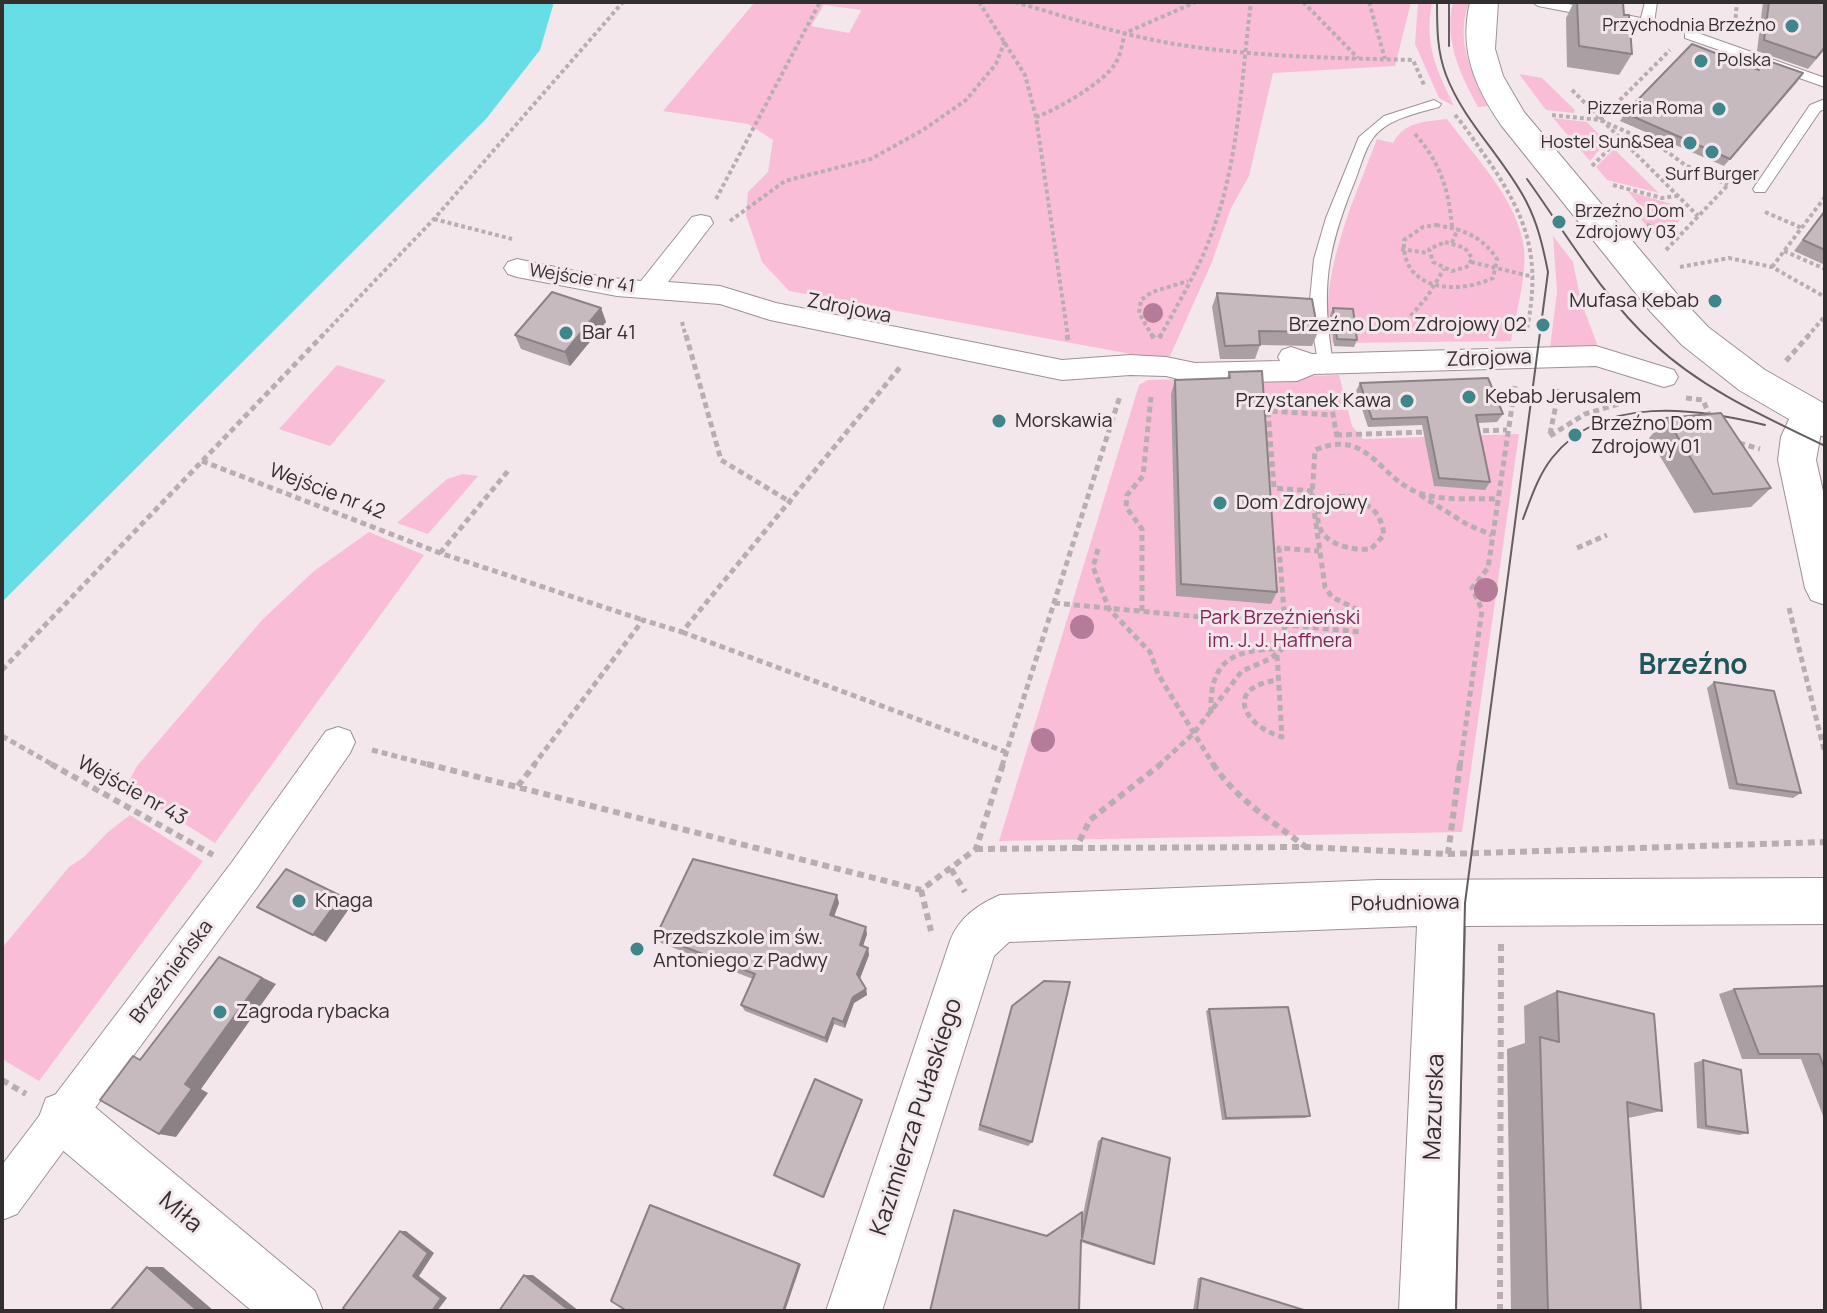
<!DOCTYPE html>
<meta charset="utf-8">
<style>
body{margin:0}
#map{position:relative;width:1827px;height:1313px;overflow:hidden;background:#f3e7ec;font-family:Manrope,sans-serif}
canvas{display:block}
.frame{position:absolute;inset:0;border:4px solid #332e30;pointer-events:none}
</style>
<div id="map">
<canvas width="1827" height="1313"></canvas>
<div class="frame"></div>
</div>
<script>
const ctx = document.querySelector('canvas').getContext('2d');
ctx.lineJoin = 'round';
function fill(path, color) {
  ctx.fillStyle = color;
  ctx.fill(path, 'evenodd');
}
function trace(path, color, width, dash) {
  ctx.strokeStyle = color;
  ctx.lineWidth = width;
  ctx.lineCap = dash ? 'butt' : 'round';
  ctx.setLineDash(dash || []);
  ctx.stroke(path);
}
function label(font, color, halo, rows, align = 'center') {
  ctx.font = font + ' Manrope,sans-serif';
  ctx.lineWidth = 6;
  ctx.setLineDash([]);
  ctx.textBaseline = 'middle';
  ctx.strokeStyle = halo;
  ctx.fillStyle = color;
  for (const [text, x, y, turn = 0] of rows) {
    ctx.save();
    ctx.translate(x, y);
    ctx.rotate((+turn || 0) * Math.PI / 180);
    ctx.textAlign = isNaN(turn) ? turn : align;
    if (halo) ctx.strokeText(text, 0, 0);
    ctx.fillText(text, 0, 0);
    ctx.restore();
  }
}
fill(new Path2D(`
 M755,2H1411L1395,66L1273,73L1249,176L1231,208L1212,262L1170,356H1142L789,291L762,262L746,215L748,192L768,172L773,140L748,124L663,111ZM824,5L861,10V11L849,33L811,26Z
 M1418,2H1432C1424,45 1436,68 1454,106L1439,98L1415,44Z
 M1453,2H1469C1455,40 1471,72 1488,106L1478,107C1460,74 1444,40 1453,2Z
 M1519,74L1542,78L1575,110L1574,113L1546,110Z
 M1553,118L1587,122L1606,142L1590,161Z
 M1447,119C1474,156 1518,200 1524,248C1527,277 1516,312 1511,341L1332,343C1331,329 1327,314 1328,300C1333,244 1357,192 1377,139L1393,143C1405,121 1424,122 1447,119Z
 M1614,149L1659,193L1607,180L1596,167Z
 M1628,191L1675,205L1685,214L1661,242L1629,206L1638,204Z
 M1553,236L1573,262L1581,301L1598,347L1550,348L1557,292Z
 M337,365L386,380L330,446L279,429Z
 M1339,375L1352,426L1363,439L1519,434L1462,832L999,841L1139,385L1148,380Z
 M463,474L478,476L428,534L397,523L447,479Z
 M369,532L424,555L215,843L126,787L137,766L262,620L314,571Z
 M130,815L203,861L39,1081L2,1059V948L69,867L84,857L108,832Z`), '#fabdd7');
fill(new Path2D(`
 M2,2H554L540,50L486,119L2,602Z`), '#67dde6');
const service = new Path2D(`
 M1532,2H1558L1641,18L1645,2H1657L1654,23L1647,27L1538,6Z
 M1685,32H1695L1825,78V87L1685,38Z
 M1825,99V109L1820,111L1765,192H1755L1753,189L1810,105Z
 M1434,100L1441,104L1439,107C1417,113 1387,119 1373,138C1364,150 1360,169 1354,183C1326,252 1321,290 1333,363L1325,369L1319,367L1309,310L1314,259L1326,218L1359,137L1384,116Z`);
const pedestrian = new Path2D(`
 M701,215L710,217L713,223L668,282L720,286L776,303L1062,360L1130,355L1166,357L1195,363L1280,361L1278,357L1282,350L1291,347L1312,354L1596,346L1674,370L1678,377L1674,384L1664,387L1596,366L1314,374L1297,381L1194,383L1166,376L1130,375L1062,380L770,320L720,304L617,296L517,277L508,274L504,268L508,262L517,259L603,277L641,281L692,217Z
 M338,727L350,731L355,742L350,753L258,886L17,1214L2,1220V1165L232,862L326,731Z`);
const minor = new Path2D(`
 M1809,400L1822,404L1825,410L1816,460L1825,500V605L1811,600L1805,588L1778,460L1781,437L1796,404Z
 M1825,878V924L1465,926L1455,1311H1399L1417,926L1009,942L994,956L882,1311H826L950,941C959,918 977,905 1000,895L1378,880Z
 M65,1091L84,1098L315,1291L323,1311H252L46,1136L39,1117L46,1098Z`);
const tertiary = new Path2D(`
 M1470,2H1498L1495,49L1503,76L1524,112L1676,293L1708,327L1765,370L1825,404V437L1811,432L1739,390L1682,345L1650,311L1501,125C1474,85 1459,50 1470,2Z`);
trace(service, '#9d9196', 2);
trace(pedestrian, '#9d9196', 2);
trace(minor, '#9d9196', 2);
trace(tertiary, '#9d9196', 2);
trace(new Path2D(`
 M979,2L1025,75L1036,117L1068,337
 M1015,2C1070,18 1124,36 1181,45C1258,57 1336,58 1413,60L1424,85
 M1303,2L1358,58
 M1369,2L1385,59
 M1735,25L1737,2
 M1572,90L1698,216
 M1455,115C1467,129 1477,145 1488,160C1528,219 1541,258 1527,329
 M1552,115L1600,120L1661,147L1685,165L1728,185
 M1036,117C1058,109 1103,83 1115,64C1121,55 1122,43 1125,33L1196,2
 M1600,120L1670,50
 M1415,134C1440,162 1449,190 1452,227
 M1592,166L1620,138
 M1613,185L1662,198L1677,196
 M716,199L820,2
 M1765,212L1802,228
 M434,219L512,239
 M730,221L785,181L871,159L923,130L966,100L996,64L1005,41
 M1436,225C1462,229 1482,236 1497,259L1493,278C1457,295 1401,291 1404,240L1423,227Z
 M1647,225L1680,234
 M1445,242L1465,248L1472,258L1469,266L1452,271L1433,262L1429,249Z
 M1452,243L1458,228
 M1401,249L1428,253
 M1666,250L1728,185
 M1784,251L1825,269
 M1471,262L1534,277
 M1680,267L1729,258L1772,267L1825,297
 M1772,267L1825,197
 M682,322L686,337
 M1397,332L1427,297L1444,269
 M321,337L434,219L623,2
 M1153,337L1139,313L1141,300L1152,292L1188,281
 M1160,337C1177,305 1197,273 1210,238C1239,164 1241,81 1251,2
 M1807,337L1825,316`), '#b8aeb2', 4, [4, 3]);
trace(new Path2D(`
 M686,335L721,460L792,503
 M1067,335L1068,340
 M1152,335L1154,338
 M1159,338L1161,335
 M1786,361L1809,335
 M1329,392L1337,437
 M1686,398L1703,400L1711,419
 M1473,431L1507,430
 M1550,434L1560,385
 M1336,435L1427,432
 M1550,436L1585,414L1632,400
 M1739,443L1760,449
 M202,461L440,553L643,620
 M1313,491L1274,488L1268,411L1333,415
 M1420,495L1468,525L1492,535
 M1347,496C1369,504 1381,511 1384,535L1371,549C1342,551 1309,539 1320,505L1336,497Z
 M1577,548L1607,535
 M1098,549L1093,567L1109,609L1150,652L1158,674L1214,766
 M440,553L508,471
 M1054,603L1361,632
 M1789,608L1825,754
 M1358,610L1332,597L1325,587L1312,496L1315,450C1370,427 1378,480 1422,494C1445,501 1472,498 1496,499
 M1142,611V529L1126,507L1127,495L1143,476L1151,397
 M682,632L1006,752
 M1277,655L1282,737C1242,725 1224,687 1278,680
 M2,670L323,335
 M1211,713C1209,660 1233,649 1282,649
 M2,736L55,766
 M372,750L434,766
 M533,766L643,620L682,632L901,366
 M1002,766L1120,396
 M1158,766L1193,734L1242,671L1270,659L1282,649L1285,624L1279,548L1319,551
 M1460,766L1482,610L1472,588L1488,568L1515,386`), '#b8aeb2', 5, [6, 4]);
trace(new Path2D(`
 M51,764L213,855
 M427,764L921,890L976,849L1003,764
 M1213,764C1236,799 1273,822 1306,847
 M518,786L535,764
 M1076,848L1307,847L1448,854L1460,764
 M976,849L1076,848L1090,820L1161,764
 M1448,854L1825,842
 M951,869L965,892
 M921,890L931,931
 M2,1080L26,1094
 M1500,1311L1501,944`), '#b8aeb2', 6, [7, 5]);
fill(service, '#fff');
fill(pedestrian, '#fff');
fill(minor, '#fff');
fill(tertiary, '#fff');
trace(new Path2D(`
 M1437,2C1437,28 1437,51 1446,75C1464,122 1503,157 1526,201C1538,224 1543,247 1548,272L1465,903L1456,1311
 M1449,2V46
 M1527,179C1567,235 1602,296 1653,343C1702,389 1765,417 1825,446
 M1523,519C1531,498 1538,476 1552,458C1602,394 1697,408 1765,425`), '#655e61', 2);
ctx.fillStyle = '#b57c9a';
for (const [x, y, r] of [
 [1153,313,10],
 [1486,590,12],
 [1082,627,12],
 [1043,740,12]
]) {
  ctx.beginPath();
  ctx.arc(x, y, r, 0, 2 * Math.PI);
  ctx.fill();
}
fill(new Path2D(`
 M1574,2H1615L1624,15L1632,54L1619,75L1567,67L1566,18Z
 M1763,2H1825V49L1808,69L1757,51Z
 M1760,58L1798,81L1724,166L1620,121L1625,113L1755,69V66Z
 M1825,209V265L1794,251Z
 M1217,293L1318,332L1312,346L1260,345L1255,359H1220L1212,307Z
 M601,308L606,322L570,366L521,349L515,335Z
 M1333,308L1357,340L1354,347L1334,346L1330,315Z
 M1229,372L1277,592L1271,604L1176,596L1171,394L1175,380L1227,378Z
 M1360,383L1503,414L1497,422L1478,423L1490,482L1485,490L1434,486L1422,425L1368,427L1356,391Z
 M1666,418L1771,488L1751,507L1694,513L1649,438Z
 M1714,682L1801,793L1793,798L1729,789L1707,688Z
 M839,903L834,916L867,934L863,946L868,948L869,955L860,978L866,989L867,995L854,1003L845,1028L834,1024L827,1043L745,1011L741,1005L753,979L661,943L656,936Z
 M1825,986V1121L1801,1059H1742L1719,994L1734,989Z
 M1557,991L1662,1111L1628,1118L1641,1311H1511L1507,1049L1525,1043L1524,1006Z
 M1012,1006L1032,1142L1028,1146L978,1130Z
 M1209,1009L1310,1116L1305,1118L1222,1120L1206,1011Z
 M1703,1060L1748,1133L1739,1135L1697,1128L1694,1063Z
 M1102,1138L1154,1264H1149L1081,1242L1046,1235L1082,1212V1219L1098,1141Z
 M1198,1278H1201L1307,1311H1193Z`), '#aaa0a4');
fill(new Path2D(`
 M601,308L606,322L570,366L565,352Z
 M837,895L839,903L832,922L830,915Z
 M341,896L353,903L326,942L313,935Z
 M866,927L867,934L861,952L860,945Z
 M868,948L869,955L859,981L857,974Z
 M219,957L276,984L201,1089L208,1093L176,1137L159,1134L185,1084Z
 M866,989L867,995L854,1003L845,1028L843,1022L853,997Z
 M833,1018L834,1024L827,1043L825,1038Z
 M862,1100V1102L824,1198L823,1197Z
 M655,1206L801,1264L785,1311H783Z
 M400,1231H406L434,1253L419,1276L447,1298L437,1311H432L413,1276Z
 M147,1267H163L214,1311H198Z
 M524,1275H533L579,1311H570Z`), '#8b8286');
const building = new Path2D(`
 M1577,2L1623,3L1624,15H1629L1632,54L1579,46Z
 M1769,2H1825V47L1816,58L1764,40Z
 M1692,44L1759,70L1760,58L1803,73L1730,159L1625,113Z
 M1825,211V250L1803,240Z
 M552,292L601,308L565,352L515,335Z
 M1217,293L1312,299L1318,332L1259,331L1260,345L1225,346Z
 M1333,308L1353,309L1357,340L1337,339Z
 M1262,371L1277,592L1181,584L1175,380L1230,378L1229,372Z
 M1488,378L1503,414L1476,415L1490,482L1439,478L1427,417L1372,419L1360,383Z
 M1721,413L1771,488L1713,494L1666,418Z
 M1714,682L1774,691L1801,793L1737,784Z
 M693,859L837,895L830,915L866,927L860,945L868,948L857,974L866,989L853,997L843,1022L833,1018L825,1038L741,1005L755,974L656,936Z
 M286,869L341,896L313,935L257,907Z
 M219,957L262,978L185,1084L192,1089L159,1134L100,1100L133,1056L140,1060Z
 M1044,981L1070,982L1032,1142L980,1125L1012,1006Z
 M1825,986V1070L1819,1054H1759L1734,989Z
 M1557,991L1654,1014L1662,1111L1627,1102L1641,1311H1548L1540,1037L1559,1042Z
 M1288,1007L1310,1116L1226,1118L1209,1009Z
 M1703,1060L1741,1070L1748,1133L1706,1126Z
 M815,1079L862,1100L823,1197L774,1175Z
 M1102,1138L1170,1158L1154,1264L1081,1240L1079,1311H930L954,1210L1047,1236L1082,1212V1238Z
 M650,1205L799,1264L783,1311H627L611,1301Z
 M400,1231L428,1253L413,1276L441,1298L432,1311H346L343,1308Z
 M147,1267L198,1311H110Z
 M524,1275L570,1311H499Z
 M1201,1278L1307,1311H1197Z`);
fill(building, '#c6babf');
trace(building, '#8b8286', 2);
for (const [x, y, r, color] of [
 [1792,26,8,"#3e868c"],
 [1701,61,8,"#3e868c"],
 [1719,109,8,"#3e868c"],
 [1690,143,8,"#3e868c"],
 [1712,152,8,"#3e868c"],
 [1559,222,8,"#3e868c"],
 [1715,301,8,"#3e868c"],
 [1543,325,8,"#3e868c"],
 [566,333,8,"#3e868c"],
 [1469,397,8,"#3e868c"],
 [1407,401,8,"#3e868c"],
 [999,421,8,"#3e868c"],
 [1575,435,8,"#3e868c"],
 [1220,503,8,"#3e868c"],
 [299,901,8,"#3e868c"],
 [637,949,8,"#3e868c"],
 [220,1012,8,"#3e868c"]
]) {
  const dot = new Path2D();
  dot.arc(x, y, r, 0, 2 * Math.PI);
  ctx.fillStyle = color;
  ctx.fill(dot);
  trace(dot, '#f3e7ec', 3);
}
label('18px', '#332e30', '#f3e7ec', [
 ["Przychodnia Brzeźno",1776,26],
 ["Polska",1717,61,"left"],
 ["Pizzeria Roma",1703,109],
 ["Hostel Sun&Sea",1674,143],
 ["Surf Burger",1712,175,"center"],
 ["Brzeźno Dom",1575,212,"left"],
 ["Zdrojowy 03",1575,233,"left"]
], 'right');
label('18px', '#332e30', '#f3e7ec', [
 ["Wejście nr 41",582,279,9]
]);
label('20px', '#332e30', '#f3e7ec', [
 ["Mufasa Kebab",1699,301,"right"],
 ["Brzeźno Dom Zdrojowy 02",1527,325,"right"],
 ["Bar 41",582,333],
 ["Kebab Jerusalem",1485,397],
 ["Przystanek Kawa",1391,401,"right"],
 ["Morskawia",1015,421],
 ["Brzeźno Dom",1591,424],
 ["Zdrojowy 01",1591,447],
 ["Dom Zdrojowy",1236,503],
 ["Knaga",315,901],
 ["Przedszkole im św.",653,938],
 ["Antoniego z Padwy",653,961],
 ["Zagroda rybacka",236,1012]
], 'left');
label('20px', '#332e30', '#f3e7ec', [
 ["Zdrojowa",849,309,11],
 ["Zdrojowa",1489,359,-2],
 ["Wejście nr 42",327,492,21],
 ["Wejście nr 43",132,791,29],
 ["Południowa",1405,904,-1],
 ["Brzeźnieńska",172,972,-53]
]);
label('20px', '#822556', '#f3e7ec', [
 ["Park Brzeźnieński",1280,618],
 ["im. J. J. Haffnera",1280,641]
]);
label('24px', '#332e30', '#f3e7ec', [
 ["Mazurska",1435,1107,-88],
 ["Kazimierza Pułaskiego",917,1117,-72],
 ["Miła",180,1213,40]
]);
label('bold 28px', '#1c575c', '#f3e7ec', [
 ["Brzeźno",1693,666]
]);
</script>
